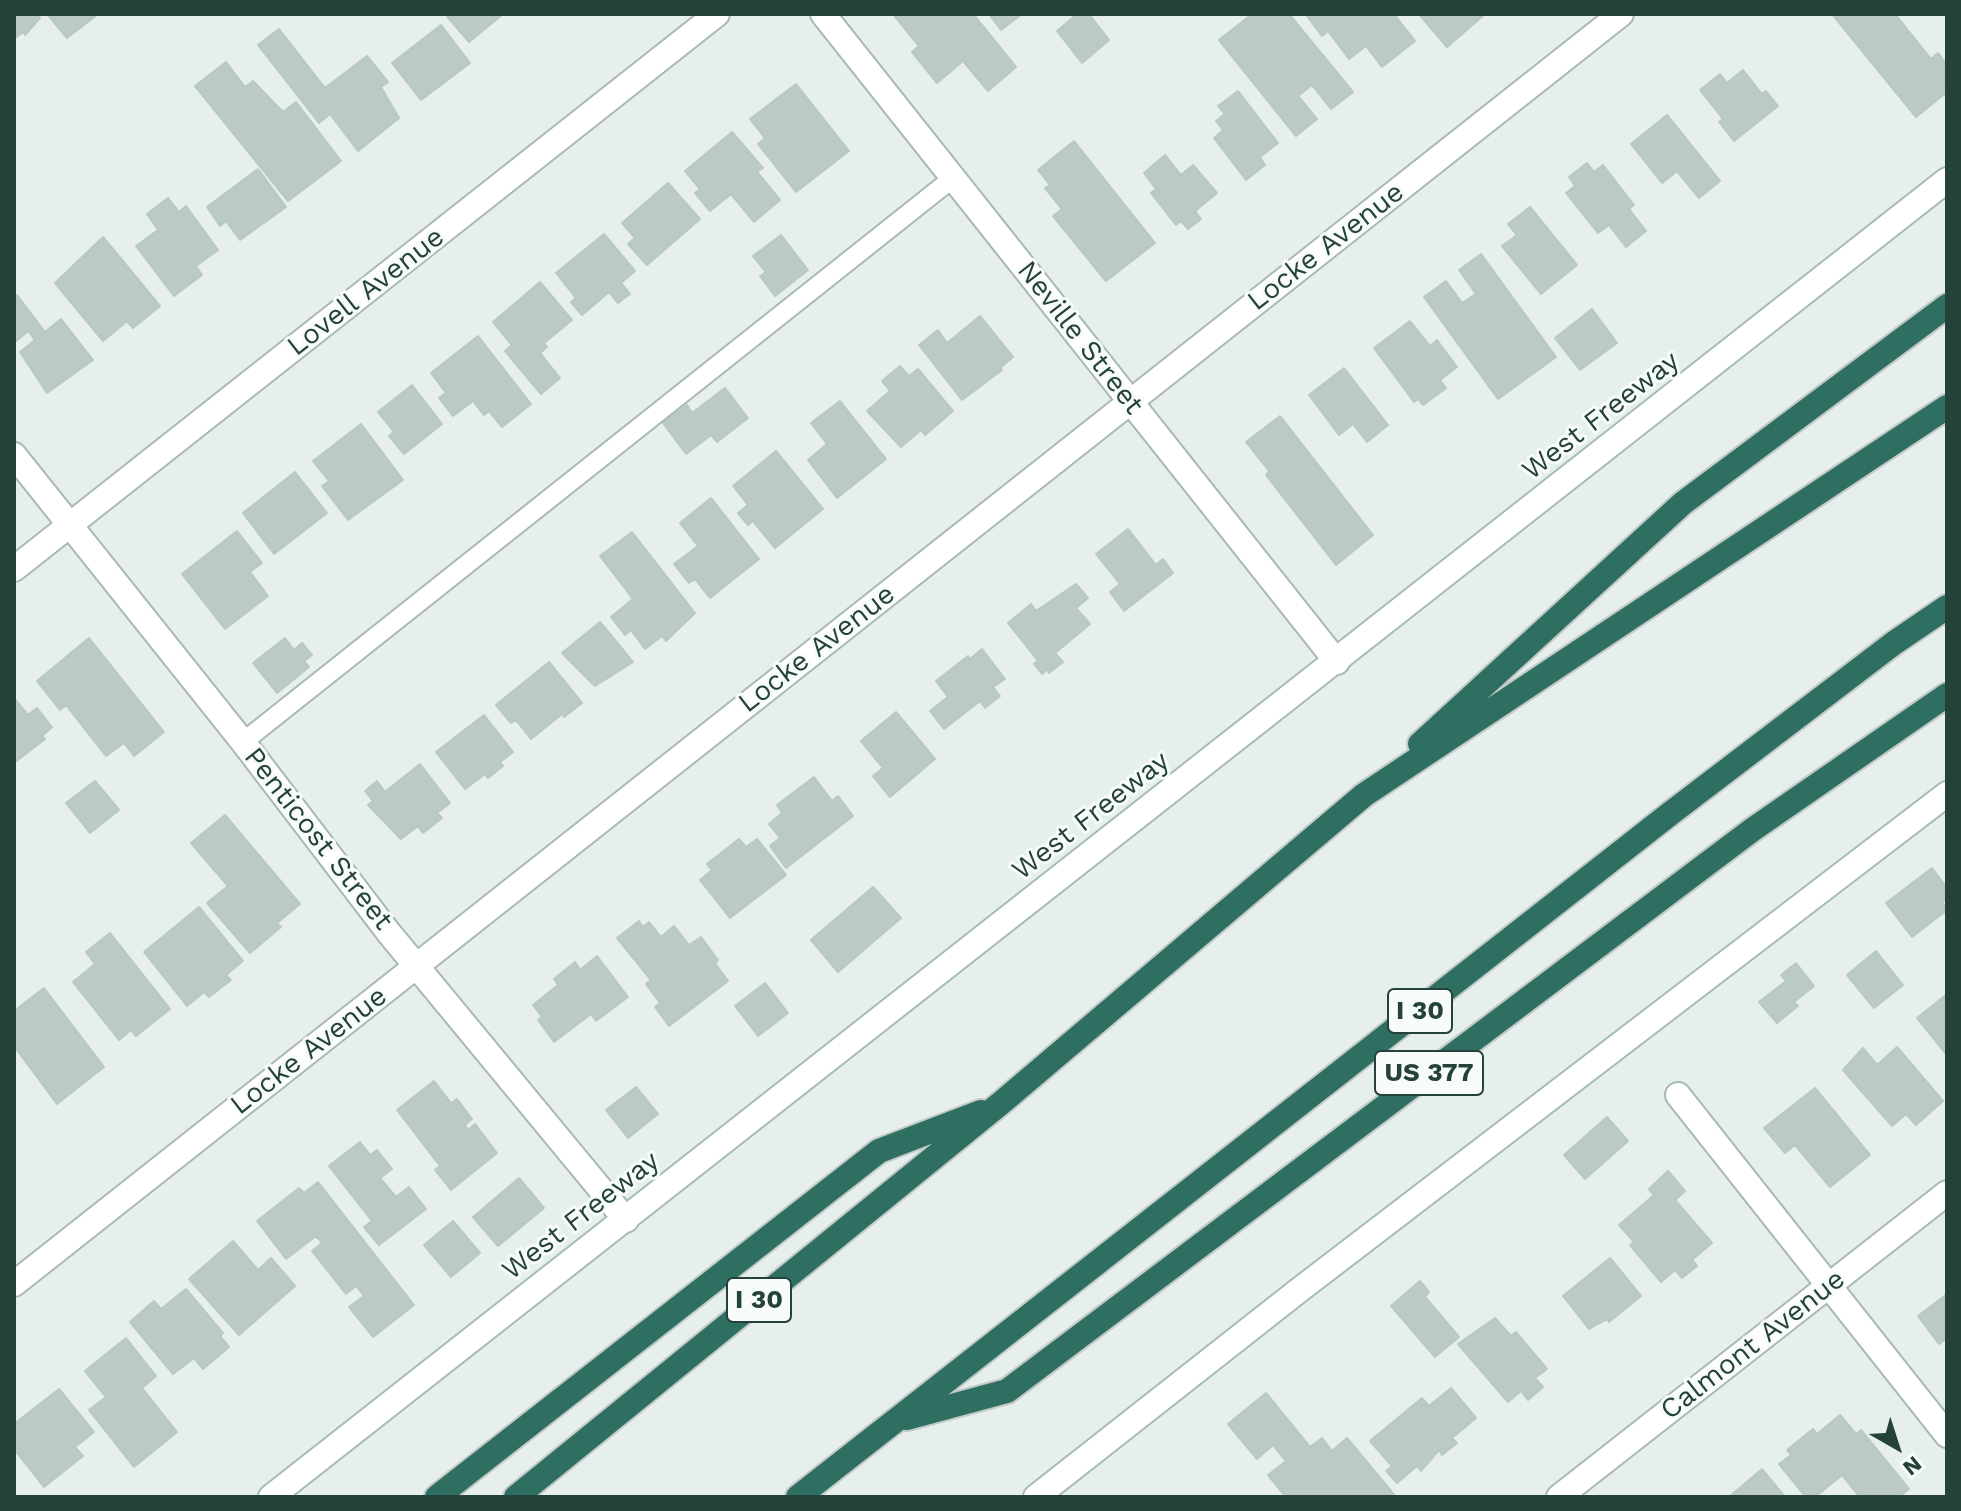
<!DOCTYPE html>
<style>
body{margin:0}
#map{position:relative;width:1961px;height:1511px;overflow:hidden;background:#e6efeb;font-family:"Work Sans",sans-serif}
canvas{display:block}
.frame{position:absolute;inset:0;border:16px solid #24423a;pointer-events:none}
.north{position:absolute;left:1857px;top:1407px;width:80px;height:80px;-webkit-text-stroke:6px #f7fbf9;paint-order:stroke;rotate:141deg;font-size:22px;font-weight:700;line-height:32px;text-align:center;color:#24423a}
.north::after{content:'';display:block;margin:auto;width:28px;height:36px;background:#24423a;clip-path:polygon(50% 0,100% 100%,50% 72%,0 100%)}
</style>
<div id="map">
<canvas width="1961" height="1511"></canvas>
<div class="frame"></div>
<div class="north">N</div>
</div>
<script>
const ctx = document.querySelector('canvas').getContext('2d');
ctx.lineJoin = 'round';
function fill(path, color) {
  ctx.fillStyle = color;
  ctx.fill(path, 'evenodd');
}
function trace(path, color, width, dash) {
  ctx.strokeStyle = color;
  ctx.lineWidth = width;
  ctx.lineCap = dash ? 'butt' : 'round';
  ctx.setLineDash(dash || []);
  ctx.stroke(path);
}
function label(font, color, halo, rows, align = 'center') {
  ctx.font = font + ' "Work Sans",sans-serif';
  ctx.lineWidth = 6;
  ctx.setLineDash([]);
  ctx.textBaseline = 'middle';
  ctx.strokeStyle = halo;
  ctx.fillStyle = color;
  for (const [text, x, y, turn = 0] of rows) {
    ctx.save();
    ctx.translate(x, y);
    ctx.rotate((+turn || 0) * Math.PI / 180);
    ctx.textAlign = isNaN(turn) ? turn : align;
    if (halo) ctx.strokeText(text, 0, 0);
    ctx.fillText(text, 0, 0);
    ctx.restore();
  }
}
const building = new Path2D(`
 M14,14H36L40,18L25,35L23,32L14,39Z
 M47,14H98L67,38Z
 M445,14H503L469,42Z
 M893,14H973L1016,67L988,91L963,61L937,83L912,52L919,46Z
 M989,14H1022L1001,30Z
 M1077,14H1089L1109,40L1082,63L1057,31Z
 M1252,14H1289L1353,92L1331,109L1312,85L1298,96L1317,119L1296,136L1219,40Z
 M1310,14H1394L1415,41L1382,67L1366,46L1349,59L1328,31L1322,36L1307,16Z
 M1419,14H1485L1447,47Z
 M1832,14H1895L1931,59L1938,53L1947,65V92L1916,117Z
 M441,25L470,63L421,100L392,63Z
 M279,29L325,88L367,56L388,82L381,87L399,118L358,151L330,114L319,123L258,45Z
 M226,62L245,87L253,81L283,112L296,102L341,161L288,201L195,86Z
 M1743,70L1762,94L1766,91L1778,106L1734,141L1719,122L1723,119L1700,90L1720,74L1727,83Z
 M796,84L849,151L796,192L758,144L765,138L750,119Z
 M1238,91L1278,143L1260,157L1265,165L1246,180L1214,138L1223,130L1216,121L1225,114L1218,106Z
 M1667,115L1720,181L1699,198L1677,171L1662,183L1631,144Z
 M732,132L763,168L757,172L780,200L754,222L731,194L710,211L695,193L700,189L685,171Z
 M1074,141L1155,243L1106,281L1053,216L1062,209L1045,188L1050,185L1038,170Z
 M1165,155L1181,175L1193,165L1217,193L1195,211L1201,219L1188,229L1181,221L1176,225L1151,193L1156,189L1144,173Z
 M1587,163L1594,172L1603,165L1634,205L1629,209L1646,231L1626,247L1609,225L1598,233L1566,193L1575,186L1569,177Z
 M258,169L286,207L240,240L226,221L220,226L207,207Z
 M668,183L700,219L647,265L628,244L635,238L622,223Z
 M168,198L179,212L186,206L218,250L196,266L202,275L174,296L136,246L158,230L147,214Z
 M1530,207L1577,265L1541,294L1502,246L1517,235L1508,224Z
 M604,234L635,271L621,283L630,294L618,303L609,292L582,315L571,302L576,298L556,273Z
 M781,235L808,270L775,296L760,276L766,272L753,256Z
 M103,237L160,306L133,328L127,321L103,341L55,283Z
 M1481,254L1556,357L1498,399L1424,297L1446,281L1462,303L1476,294L1459,270Z
 M540,282L572,320L544,343L547,347L540,353L560,378L541,394L505,351L512,345L493,322Z
 M17,295L45,332L61,319L93,360L47,393L20,352L35,340L28,331L14,343Z
 M1592,309L1617,343L1580,370L1555,338Z
 M980,316L1013,357L1000,368L1002,370L962,400L919,345L938,330L947,343Z
 M1410,321L1430,346L1437,340L1457,367L1440,380L1446,388L1423,405L1418,399L1414,402L1374,348Z
 M478,336L531,404L502,427L489,411L484,415L473,401L453,416L439,398L446,393L431,373Z
 M900,366L909,376L918,369L953,411L925,435L921,430L901,447L867,411L890,391L882,381Z
 M1344,368L1388,425L1367,442L1353,424L1339,435L1309,395Z
 M412,385L442,424L404,454L389,436L394,432L378,412Z
 M725,388L748,418L717,442L711,435L686,454L663,423L687,405L692,413Z
 M840,401L886,459L837,498L808,460L827,444L811,423Z
 M1280,416L1373,535L1336,565L1266,475L1269,471L1246,442Z
 M361,424L403,480L348,520L322,486L329,481L313,461Z
 M776,451L823,509L775,548L753,521L748,525L738,513L748,505L733,486Z
 M295,472L327,513L274,554L243,513Z
 M711,498L759,559L710,598L695,579L689,583L674,564L698,546L680,523Z
 M1128,529L1156,565L1163,559L1173,573L1124,611L1110,592L1120,584L1096,554Z
 M237,531L262,563L250,572L268,596L225,629L182,574Z
 M632,532L695,613L666,641L662,636L645,649L631,630L625,635L611,617L633,599L600,556Z
 M1076,584L1088,598L1076,608L1090,624L1055,653L1063,662L1049,673L1047,669L1042,674L1034,664L1038,661L1008,623L1031,604L1036,611Z
 M600,622L633,662L595,686L562,653Z
 M89,638L164,732L134,756L124,743L106,756L66,705L60,710L37,681Z
 M285,638L294,650L302,643L312,655L304,661L309,667L277,693L253,663Z
 M982,649L1005,679L993,687L1000,696L985,708L980,701L944,729L930,711L948,697L936,681L968,656L970,659Z
 M549,662L582,703L564,717L562,714L531,739L516,720L511,723L496,705Z
 M14,698L28,715L37,708L52,727L42,736L45,739L14,763Z
 M896,712L935,759L890,797L873,776L883,768L861,741Z
 M484,715L513,752L500,762L503,766L488,778L485,774L465,789L436,752Z
 M420,764L450,803L437,813L442,818L423,833L418,826L401,839L368,805L373,801L365,791L377,781L385,792Z
 M814,777L832,801L838,796L853,816L786,868L770,846L780,838L769,824L782,813L777,805Z
 M95,781L119,810L90,833L66,803Z
 M225,815L300,904L277,923L281,927L250,953L207,903L228,886L191,843Z
 M739,839L746,847L757,839L786,875L730,918L700,880L712,870L707,864Z
 M1932,868L1947,888V898L1942,902L1947,910L1912,937L1886,903Z
 M873,887L901,918L838,972L811,940Z
 M199,907L243,961L226,975L231,980L209,997L204,992L187,1006L144,952Z
 M639,921L643,927L649,922L661,937L674,926L689,945L701,937L718,960L715,963L728,981L669,1026L655,1007L660,1003L646,984L651,980L617,938Z
 M110,933L170,1009L136,1036L131,1030L119,1040L73,982L95,964L86,952Z
 M1876,951L1903,985L1874,1008L1847,975Z
 M597,956L628,997L596,1021L591,1014L554,1042L538,1020L542,1017L533,1005L558,985L554,979L575,962L580,970Z
 M1796,963L1814,986L1794,1002L1798,1006L1777,1023L1759,1002L1786,981L1781,975Z
 M765,983L788,1013L758,1036L735,1006Z
 M44,988L104,1067L57,1104L14,1046V1011Z
 M1947,994V1055L1917,1018Z
 M1897,1047L1943,1101L1916,1125L1906,1114L1892,1126L1843,1070L1863,1048L1877,1065Z
 M434,1081L451,1103L457,1099L472,1119L465,1125L468,1130L475,1124L497,1153L451,1190L435,1170L440,1166L397,1110Z
 M636,1087L658,1114L628,1138L606,1110Z
 M1815,1088L1870,1155L1830,1187L1795,1145L1785,1153L1764,1128Z
 M1607,1117L1628,1141L1585,1179L1564,1155Z
 M360,1142L370,1155L377,1150L392,1169L380,1178L396,1197L409,1187L426,1209L379,1245L364,1227L372,1221L329,1166Z
 M1668,1171L1685,1191L1675,1200L1712,1243L1692,1260L1697,1266L1682,1278L1675,1270L1661,1282L1630,1245L1634,1242L1619,1225L1654,1195L1649,1189Z
 M519,1178L544,1208L498,1246L473,1217Z
 M318,1182L414,1305L373,1337L349,1307L364,1296L356,1286L346,1294L312,1251L322,1243L316,1236L286,1259L257,1221L299,1188L304,1193Z
 M453,1221L480,1253L451,1277L424,1245Z
 M233,1241L258,1270L271,1258L295,1286L239,1335L189,1279Z
 M1610,1258L1641,1296L1609,1322L1607,1319L1589,1329L1563,1296Z
 M1420,1281L1429,1292L1425,1297L1459,1337L1435,1357L1391,1306Z
 M186,1289L223,1333L220,1336L229,1347L203,1369L194,1358L173,1374L130,1322L154,1301L161,1309Z
 M1947,1294V1338L1939,1344L1918,1316Z
 M1495,1318L1511,1336L1516,1332L1547,1369L1535,1378L1543,1387L1528,1400L1521,1391L1508,1402L1458,1344Z
 M126,1338L156,1376L142,1388L177,1432L134,1467L89,1410L106,1397L85,1371Z
 M1451,1388L1476,1418L1452,1438L1457,1443L1442,1455L1439,1450L1421,1471L1417,1466L1397,1483L1386,1471L1392,1466L1370,1441L1422,1398L1429,1406Z
 M59,1389L94,1432L75,1447L83,1456L44,1487L14,1449V1424Z
 M1266,1393L1310,1447L1322,1438L1332,1451L1347,1438L1396,1497H1286L1268,1475L1286,1461L1273,1445L1257,1459L1228,1424Z
 M1840,1415L1856,1434L1861,1430L1909,1489L1899,1497H1860L1842,1475L1815,1497H1806L1779,1464L1791,1455L1787,1450L1813,1429L1817,1434Z
 M1762,1469L1785,1497H1729Z`);
fill(building, '#bbcac4');
trace(building, '#b8c9c2', 2);
const lane = new Path2D(`
 M243,742L953,178`);
const street = new Path2D(`
 M823,14L1337,662
 M14,455L243,742L389,933L626,1220
 M14,569L717,14
 M1678,1095L1947,1435
 M14,1284L1621,14
 M1559,1497L1947,1193`);
const secondary = new Path2D(`
 M271,1497L1947,180
 M1036,1497L1298,1291L1947,794`);
const highway = new Path2D(`
 M1420,744L1683,503L1947,306
 M907,1418L1007,1391L1752,830L1947,695
 M437,1497L879,1151L981,1112
 M516,1497L1001,1103L1364,795L1947,407
 M798,1497L1671,813L1894,643L1947,607`);
trace(lane, '#a8b8b2', 22);
trace(street, '#a8b8b2', 28);
trace(secondary, '#a4bbb3', 28);
trace(highway, '#c2cac8', 28);
trace(lane, '#fff', 18);
trace(street, '#fff', 24);
trace(secondary, '#fff', 24);
trace(highway, '#2f6f62', 24);
for (const [x, y, w] of [
 [1420,1011,64],
 [1429,1073,108],
 [759,1300,64]
]) {
  const box = new Path2D();
  box.roundRect(x - w / 2, y - 22, w, 44, 6);
  ctx.fillStyle = '#f7fbf9';
  ctx.fill(box);
  trace(box, '#24423a', 2);
}
label('bold 26px', '#24423a', null, [
 ["I 30",1420,1011],
 ["US 377",1429,1073],
 ["I 30",759,1300]
]);
label('28px', '#24423a', '#f7fbf9', [
 ["Locke Avenue",1326,247,-38],
 ["Lovell Avenue",366,292,-38],
 ["Neville Street",1080,338,52],
 ["West Freeway",1601,416,-38],
 ["Locke Avenue",817,649,-38],
 ["West Freeway",1091,816,-38],
 ["Penticost Street",318,839,52],
 ["Locke Avenue",309,1051,-38],
 ["West Freeway",581,1216,-38],
 ["Calmont Avenue",1753,1345,-38]
]);
</script>
